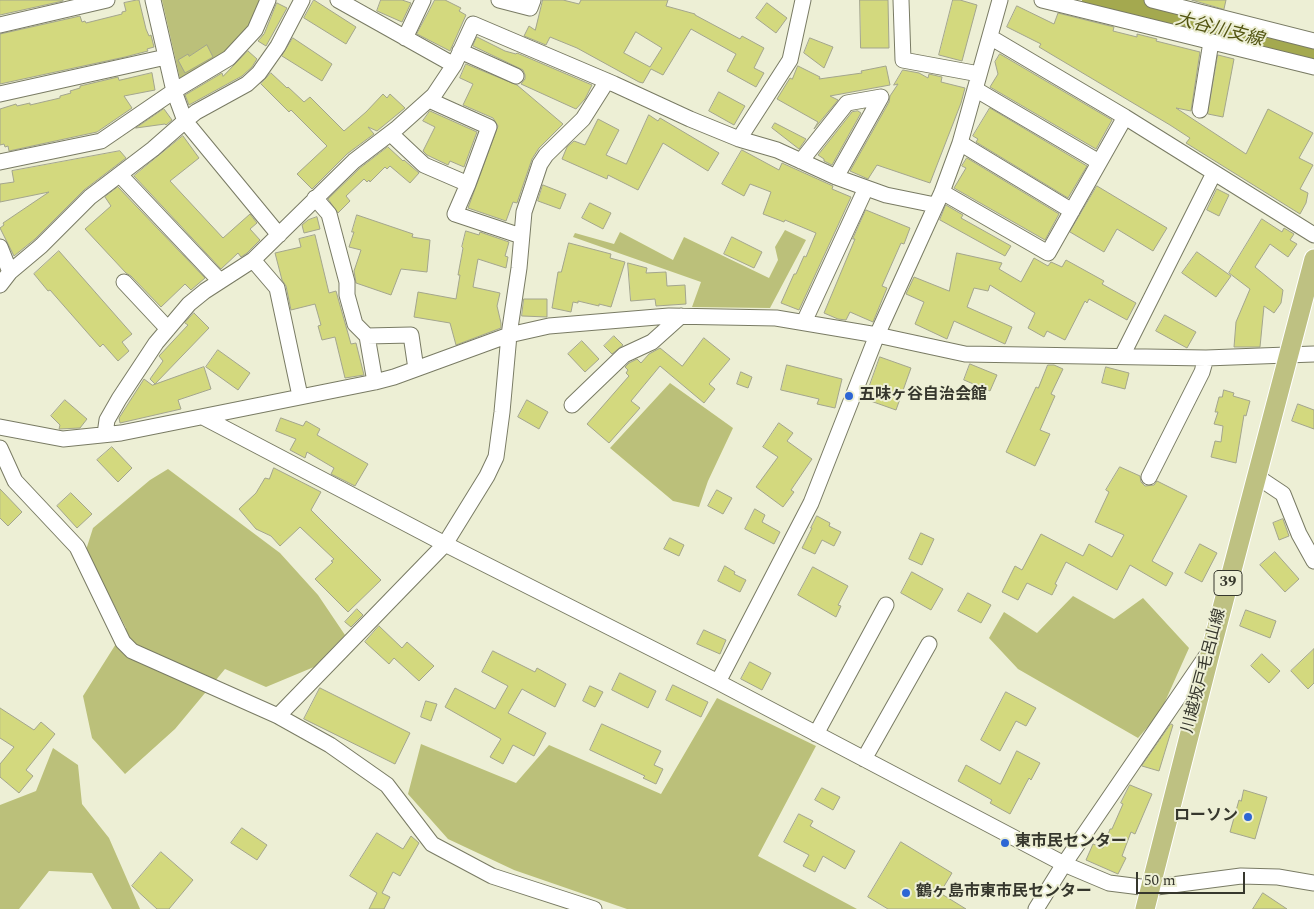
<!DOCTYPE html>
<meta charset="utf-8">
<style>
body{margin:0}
#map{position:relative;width:1314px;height:909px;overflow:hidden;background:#edefd5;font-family:Spectral,serif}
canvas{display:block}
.scale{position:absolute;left:1136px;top:872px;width:109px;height:22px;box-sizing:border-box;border:2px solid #36372d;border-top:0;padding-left:6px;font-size:15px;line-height:18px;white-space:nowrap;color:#36372d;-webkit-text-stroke:4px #edefd5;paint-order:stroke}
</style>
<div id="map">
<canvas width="1314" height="909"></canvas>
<div class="scale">50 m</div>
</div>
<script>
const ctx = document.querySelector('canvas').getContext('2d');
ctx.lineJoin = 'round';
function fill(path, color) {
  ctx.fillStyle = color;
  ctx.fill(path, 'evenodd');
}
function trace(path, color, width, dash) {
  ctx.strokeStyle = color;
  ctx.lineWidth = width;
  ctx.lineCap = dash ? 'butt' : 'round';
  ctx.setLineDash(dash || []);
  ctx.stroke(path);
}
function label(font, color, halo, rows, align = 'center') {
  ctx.font = font + ' Spectral,"Noto Sans JP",serif';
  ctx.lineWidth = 4;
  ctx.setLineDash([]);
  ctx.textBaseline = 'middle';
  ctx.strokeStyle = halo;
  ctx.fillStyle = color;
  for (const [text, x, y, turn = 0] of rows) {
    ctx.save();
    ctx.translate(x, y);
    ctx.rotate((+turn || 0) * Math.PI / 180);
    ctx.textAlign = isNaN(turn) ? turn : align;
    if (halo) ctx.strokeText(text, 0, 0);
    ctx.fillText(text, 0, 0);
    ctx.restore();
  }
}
fill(new Path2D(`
 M162,0H264L252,28L226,56L184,81L180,79Z
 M785,230L806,240L770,308L692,307L701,282L573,237L575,233L614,244L620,232L673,260L684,237L769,278L778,260L775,247Z
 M670,383L733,428L708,481L699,507L673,501L610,448Z
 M168,469L280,553L318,595L345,635L314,667L266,687L225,669L175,729L125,774L92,738L83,696L126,628L86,550L93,528L150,480Z
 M1073,596L1114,619L1143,598L1189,648L1160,713L1138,738L1018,669L989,638L1004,612L1037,633Z
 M717,698L816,746L758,856L857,909H627L514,870L448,839L408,794L421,744L516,783L549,745L661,794Z
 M53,748L78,765L82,804L109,838L140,909H112L92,873L49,871L19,909H0V805L36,791Z`), '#bbc07a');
trace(new Path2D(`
 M1095,0L1314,56`), '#a4a94f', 26);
const building = new Path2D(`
 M0,0H63V1L0,15Z
 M137,0H139L146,29L149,36L151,35L154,47L147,49L148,51L125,57L0,84V34L80,16L82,22L85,21L86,23L122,14V12L126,11L124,3Z
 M314,0L356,27L346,44L304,18Z
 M381,0H402L411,3L402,22L377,11Z
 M435,0H445L461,8L459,11L466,15L450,51L417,34Z
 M543,0H563L579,4L581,0H668L666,6L695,14V15L740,39L742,36L764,48L754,68L764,73L756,87L727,71L736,54L691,29L663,75L651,69L643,83L639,82L577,48L550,37L546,45L524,36L529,26L535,30ZM636,32L662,48L650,67L624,53Z
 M860,0H888L889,48H861Z
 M953,0H960L977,5L962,61L939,55Z
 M1192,0H1226L1224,9Z
 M277,3L287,8L266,46L258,41L264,34Z
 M767,3L787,18L776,33L756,18Z
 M1017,6L1054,24L1058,13L1114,27L1113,31L1137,37V34L1157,39L1156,41L1200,52L1191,111L1176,108L1246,154L1268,109L1313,133L1299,158L1313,165L1300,189L1308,193L1306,203L1300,214L1186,143L1190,138L1170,125L1039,47L1041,44L1007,27Z
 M477,37L505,51L516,54L517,53L592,85L585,99L576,109L521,84L525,79V75L523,70L473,46Z
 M293,38L332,64L322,81L282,56Z
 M810,38L833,47L824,68L804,53Z
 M207,45L213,57L185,73L178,60L188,54L189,56Z
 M248,51L257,59L252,67L242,76L189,105L185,95L222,73L223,76Z
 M1000,54L1112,120L1096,149L990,87L998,74L995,62Z
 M1218,55L1234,59L1223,117L1208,114Z
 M466,64L517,85L563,124L539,148L532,159L517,203L513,202L506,221L468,208L498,126L493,118L463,105L473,84L460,78Z
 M798,66L820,77L819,79L862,73L861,71L886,66L890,85L830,96L838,100L814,129L818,122L777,99L790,78L792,79Z
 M903,70L919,73L928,78L929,74L942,77L941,82L965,88L961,103L930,183L877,165L868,179L850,171L889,102L890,96L898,84L894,85Z
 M152,73L155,90L124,96L132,108L97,132L9,151L8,146L5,147L4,144L0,145V109L16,104L17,106L30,103V105L60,98V96L71,93L70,91L80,88V86L118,77L119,80Z
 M271,73L287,88L288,87L304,102L310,97L344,131L366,112L383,94L387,98L390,94L405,108L377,131L368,127L374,134L347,154L312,189L297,174L327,146L291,110L289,112L261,84Z
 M719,92L745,106L734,125L709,111Z
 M990,108L1087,166L1068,198L976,142L978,139L973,136Z
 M164,109L172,120L166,125L165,124L136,128Z
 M430,111L477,132L464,167L450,161L448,165L427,155L423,151L435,127L423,121Z
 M858,111L861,113L832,165L824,161V159L818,155L852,112Z
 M649,115L658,121L660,118L719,153L708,171L663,143L638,190L608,175L607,179L562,159L567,147L574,141L585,145L598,119L619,130L606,155L626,164Z
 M775,123L806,139L799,149L772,128Z
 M183,136L199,158L170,181L223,238L250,214L257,223L250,229L260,240L247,253L241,257L238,253L221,269L134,176Z
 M388,147L403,161L404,160L419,173L410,183L390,166L387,169L385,167L370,182L369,180L367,182L364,179L346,196L350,201L338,213L328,199L360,168Z
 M742,150L779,170L782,163L833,186L832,189L851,197L799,310L781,303L794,274H796L804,256L806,257L816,233L785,220L784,222L763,214L771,192L750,184L744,196L722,184Z
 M120,151L126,158L84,190L35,239L14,256L0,228L4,225L3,223L49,192L0,202V184L14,182L12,171Z
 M967,158L1059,214L1045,240L954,188L966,168L962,166Z
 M543,185L566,194L560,209L538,201Z
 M1097,186L1167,228L1153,251L1117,229L1104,252L1070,232Z
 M118,187L205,278L191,290L185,284L161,307L131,276L126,273L85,229L111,206L105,197Z
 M1217,189L1229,195L1219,216L1207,210Z
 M590,203L611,213L603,229L582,218Z
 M946,205L963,215L961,218L1011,246L1005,256L940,220Z
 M866,210L910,228L904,244L901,243L882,286L887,288L873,322L850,312L846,320L838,319L824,313L855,239H853Z
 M357,215L413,234L412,237L430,240L427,272L401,269L391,295L356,283L354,271L361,250L349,247L354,232H352Z
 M317,217L320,229L304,233L302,225L308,220Z
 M1262,219L1282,232L1284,228L1294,234L1290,240L1297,244L1288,257L1270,244L1255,267L1283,290L1281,303L1274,313L1264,306L1260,347H1234L1236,322L1250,289L1229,273Z
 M466,231L479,235L480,232L509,242L505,256L508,257L506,268L478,259L473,287L500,293L497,306L501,323V328L456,345L450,323L414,317L418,292L456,299L460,275H458L463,248L462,247Z
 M315,235L329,293L336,291L351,344L356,343L364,375L345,378L335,337L322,340L318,326L321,325L315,304L291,310L286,286L282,280L275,253L301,247L299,239Z
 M732,237L762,252L754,268L724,254Z
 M569,243L611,254L610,258L625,262L611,307L599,304V306L578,301V303L573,302L571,312L552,308L558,272H561Z
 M59,251L132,334L122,342L129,351L118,361L103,344L100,347L50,290L48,291L34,274Z
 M1197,252L1231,276L1216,297L1182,273Z
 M957,253L1002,263L999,269L1021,282L1034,258L1048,266L1051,262L1062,267L1066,260L1104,281L1102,284L1136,303L1127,320L1089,299L1087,303L1085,301L1065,340L1047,331L1044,337L1028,328L1035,313L990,285L988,291L974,288L967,307L1012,327L1005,344L954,321L947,339L915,324L924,302L906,294L914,277L949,291Z
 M628,263L647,268L646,273L666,272L667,286L685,285L686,304L656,306L655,299L631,301Z
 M524,299H547V317L522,316Z
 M194,313L209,328L155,384L150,379L163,361L159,356L188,325L185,323Z
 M1165,315L1196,332L1187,348L1156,331Z
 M614,336L623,345L612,354L604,346Z
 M704,338L730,359L709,384L715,389L704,403L660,366L631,401L640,408L609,443L587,424L629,376L626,373L628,370L625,367L629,363L637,359L641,363L649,354L660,348L682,366Z
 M582,341L599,359L585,372L568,354Z
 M218,350L250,373L238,390L206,367Z
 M880,357L911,368L896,410L865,399Z
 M970,364L997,375L990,391L964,380Z
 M787,365L842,379L835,408L817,404L819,399L781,390Z
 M1048,365H1054L1063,369L1051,394L1055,396L1040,430L1050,434L1035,466L1006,452L1036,387L1038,388Z
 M204,367L211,389L178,400L181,409L120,423L119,418L144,379L152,385Z
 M1106,367L1129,373L1125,389L1102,383Z
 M741,372L752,377L748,388L737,384Z
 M1224,390L1234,393L1233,396L1250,401L1246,416L1244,415L1236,463L1211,457L1215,441L1221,442L1223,426L1214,424L1218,412H1215L1219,397H1222Z
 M65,400L87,419L80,428L59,429L60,425L51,416Z
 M527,400L548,412L539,429L518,417Z
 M1298,404L1314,410V429L1292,421Z
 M281,418L303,426L306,421L320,429L317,435L368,464L355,486L331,474L334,468L307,452L305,458L290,450L296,439L276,431Z
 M779,423L793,433L787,441L812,459L791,490L794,492L783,507L756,487L778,457L763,447Z
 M112,447L132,468L118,482L97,460Z
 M1120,467L1140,476L1141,482L1145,486L1154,485L1157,481L1187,496L1152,561L1173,573L1166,586L1130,565L1117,590L1066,562L1055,584L1057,585L1052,595L1027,583L1018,600L1002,592L1015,566L1022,570L1041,534L1083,556L1089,544L1112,557L1124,535L1095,522L1109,492L1106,490Z
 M274,468L321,492L311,510L381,580L348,612L315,579L333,562L331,561L334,559L300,527L280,546L271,536L256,529L239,509L256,493L265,478L269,479Z
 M0,489L22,512L8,526L0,518Z
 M717,490L732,498L723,514L708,506Z
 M71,493L92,514L77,528L57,506Z
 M755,509L765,515L762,522L780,532L774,544L745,529Z
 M817,516L830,523L829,526L841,532L834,546L822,540L815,554L802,548L812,528H811Z
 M1283,519L1289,536L1279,540L1273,523Z
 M921,533L934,539L922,565L909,559Z
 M670,538L684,545L679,556L664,549Z
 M1200,544L1217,553L1202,582L1185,573Z
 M1275,552L1299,579L1285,592L1260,565Z
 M725,566L735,572L734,574L746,580L740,592L718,581Z
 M813,567L848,586L838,605L841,606L836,617L798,595Z
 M912,572L943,589L931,610L901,593Z
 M968,593L991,605L981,623L958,611Z
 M357,609L363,615L351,627L345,622Z
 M1246,610L1276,621L1270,638L1240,626Z
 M379,626L402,648L407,642L434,666L419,681L394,658L389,664L365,642Z
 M704,630L726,640L720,654L697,644Z
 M1314,649V683L1308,689L1291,671Z
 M493,651L535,672L537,668L566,684L555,707L522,689L508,713L546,733L534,756L513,745L503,764L490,757L501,739L445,707L455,688L495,709L508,686L482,672Z
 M1262,654L1280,671L1269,683L1251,666Z
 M750,662L771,673L762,690L741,679Z
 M620,673L656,691L648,708L612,690Z
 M673,685L708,702L701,717L666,700Z
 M590,686L603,692L595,707L583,701Z
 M320,688L410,733L395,764L304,719Z
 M1006,692L1036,708L1026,726L1016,721L1000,751L981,740Z
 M426,701L437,704L431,721L421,717Z
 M0,708L34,730L41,722L55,734L26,770L33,776L19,793L0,777V764L14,747L0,738Z
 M602,724L661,751L654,765L663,769L656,784L643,778L645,776L590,750Z
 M1171,724L1173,725L1159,771L1142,766Z
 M1017,751L1040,763L1031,780L1029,778L1010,814L990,803L992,800L958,781L966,765L1000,784Z
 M1130,785L1152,794L1135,834L1131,832L1122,856L1126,858L1118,874L1086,860L1093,844L1103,848L1110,829H1112L1123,804L1121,803Z
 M822,788L840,797L833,810L815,800Z
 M1244,790L1267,797L1255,839L1230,832L1239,800L1241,801Z
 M799,814L813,821L810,826L855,851L845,869L823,856L815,872L803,866L809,855L784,842Z
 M242,828L267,845L257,860L231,843Z
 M377,833L403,849L411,836L419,843L400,876L393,872L382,893L390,897L384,909H369L377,893L350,876Z
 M901,842L952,873L940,893L966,909H888L868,897Z
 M161,852L193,880L169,909H157L132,886Z
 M1263,893L1287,909H1253Z`);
fill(building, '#d3d97e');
trace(building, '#a3a58d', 1);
const minor = new Path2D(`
 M153,0L174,91L185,121L279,235
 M338,0L454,65
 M499,0L530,8L533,0
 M901,0L903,60L979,74
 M1042,0L1314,67
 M1152,0L1314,41
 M0,25L107,0
 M990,37L1125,117L1314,235
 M405,38L423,0
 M460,51L516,76
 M975,89L1099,162
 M0,94L166,57
 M1200,110L1211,42
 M391,134L424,165L468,184L489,127L429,100
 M739,139L790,60L803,0
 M960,143L1072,211
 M801,161L847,103L881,97L836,177
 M0,162L101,141L174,91L229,58L255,30L268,0
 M120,175L220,281
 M468,184L455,214L521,236
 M942,192L1048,253L1125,117
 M315,198L329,214L347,282V295L355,324L367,336L375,382
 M0,247L10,272L0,285
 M253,260L277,288L300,396
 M10,272L41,246L90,197L153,149L185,121L196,112L247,84L259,73L278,46L302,0
 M124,282L168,329
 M804,322L866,188
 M367,336L411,335L416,369
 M1122,356L1214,173
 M572,405L624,355L652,342L681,316
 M203,417L445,544L718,682L1064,864L1109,883L1149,888L1241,876L1278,877L1314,883
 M0,427L63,439L121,433L375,382L394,377L509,335L549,326L669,316L776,318L877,335L965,354L1206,358L1314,354
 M105,434L107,420L119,399L156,343L189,304L205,291L253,260L354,161L396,129L434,95L454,65L473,24L614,84L690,119L739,139L777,150L836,177L886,195L935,205
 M0,448L15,481L77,547L123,642L132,651L278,716L330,745L387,785L432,844L492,876L594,909
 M1256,476L1283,494L1299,534L1314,561
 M1149,477L1202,372L1206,358
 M718,682L811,503L877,335L942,192L960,143L1000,0
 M278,716L445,544L487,476L496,457L502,412L509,335L519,268L524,212L540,164L546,155L583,119L607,81
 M816,734L886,605
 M864,759L929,644
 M1036,909L1064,864L1207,655`);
const major = new Path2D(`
 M1145,909L1211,650L1314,259`);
trace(minor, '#797b64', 17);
trace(major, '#fff', 21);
trace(minor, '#fff', 15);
trace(major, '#bec182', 19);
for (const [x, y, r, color] of [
 [849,396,5,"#2d66d4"],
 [1248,817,5,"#2d66d4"],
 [1005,843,5,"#2d66d4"],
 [906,893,5,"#2d66d4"]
]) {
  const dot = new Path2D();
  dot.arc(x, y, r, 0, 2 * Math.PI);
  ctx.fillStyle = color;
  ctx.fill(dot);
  trace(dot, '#edefd5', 2);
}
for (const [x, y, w] of [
 [1228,583,28]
]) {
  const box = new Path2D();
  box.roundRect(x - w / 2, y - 12.5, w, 25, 4);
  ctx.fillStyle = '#edefd5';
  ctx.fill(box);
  trace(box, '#36372d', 1);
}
label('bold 15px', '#36372d', null, [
 ["39",1228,583]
]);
label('bold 16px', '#36372d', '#edefd5', [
 ["五味ヶ谷自治会館",859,396],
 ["ローソン",1238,817,"right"],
 ["東市民センター",1015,843],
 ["鶴ヶ島市東市民センター",916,893]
], 'left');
label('16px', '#36372d', '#edefd5', [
 ["川越坂戸毛呂山線",1205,671,-75]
]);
label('italic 18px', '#535512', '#edefd5', [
 ["大谷川支線",1219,31,14]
]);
</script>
